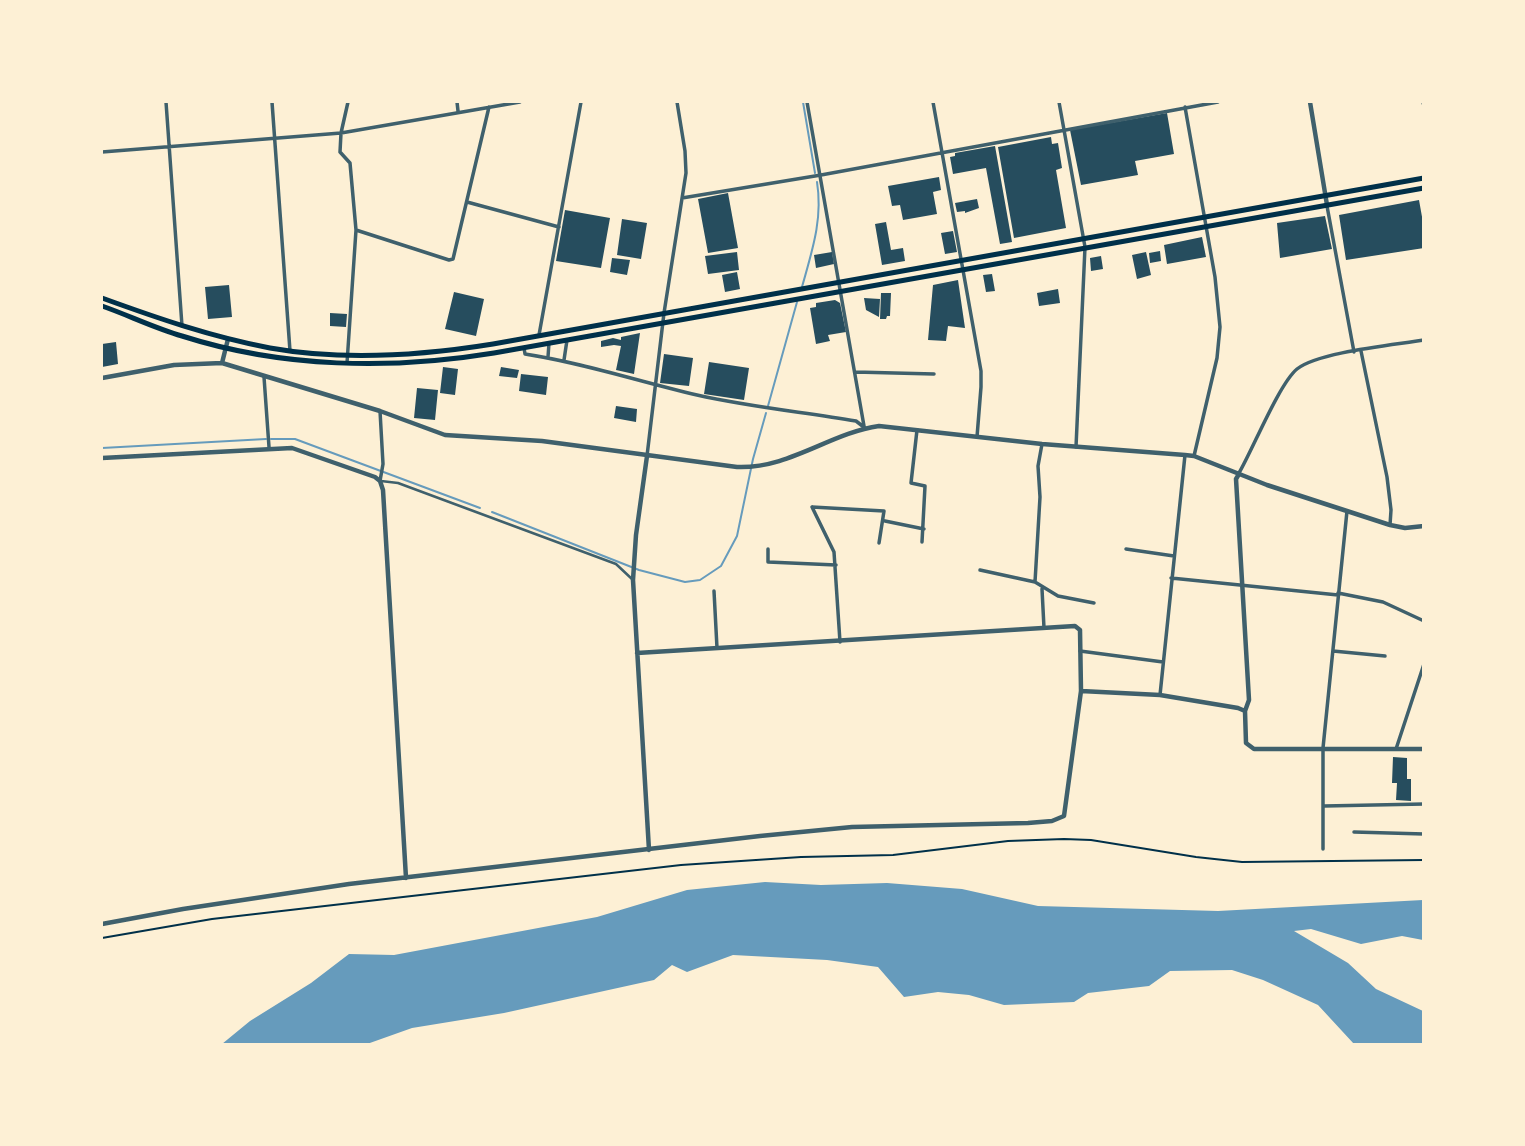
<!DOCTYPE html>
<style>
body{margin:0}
#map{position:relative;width:1525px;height:1146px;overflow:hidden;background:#fdf0d5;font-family:"Alegreya Sans",sans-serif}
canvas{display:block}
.frame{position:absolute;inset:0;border:103px solid #fdf0d5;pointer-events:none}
</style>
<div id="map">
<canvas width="1525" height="1146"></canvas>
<div class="frame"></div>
</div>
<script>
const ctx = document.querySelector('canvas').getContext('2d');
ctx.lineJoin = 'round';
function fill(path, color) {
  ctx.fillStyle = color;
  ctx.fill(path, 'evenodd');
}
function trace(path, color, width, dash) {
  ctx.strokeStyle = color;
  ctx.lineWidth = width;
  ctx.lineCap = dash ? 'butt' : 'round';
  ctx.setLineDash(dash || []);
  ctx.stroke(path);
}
fill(new Path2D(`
 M765,882L821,885L887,883L962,889L1038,906L1218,911L1423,900V940L1402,936L1361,944L1311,929L1294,931L1348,963L1376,989L1423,1011V1044H1354L1318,1005L1263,980L1232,970L1170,971L1149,986L1088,993L1074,1002L1004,1005L969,995L938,992L904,997L878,967L827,960L733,955L687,972L672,965L654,980L504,1013L412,1028L367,1044H222L250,1021L311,983L349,954L394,955L597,917L687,890Z`), '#669bbc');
trace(new Path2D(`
 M803,102L815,173
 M802,287C812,251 823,219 817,182
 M768,406L797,302
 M271,439H295L480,508
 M102,448L266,439
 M492,512L639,570L685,582L700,580L721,566L737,536L753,459L766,413`), '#669bbc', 2);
fill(new Path2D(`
 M1167,113L1174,154L1135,161L1138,175L1081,185L1070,130Z
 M1051,137L1052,144L1058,143L1062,168L1056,170L1066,228L1014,238L998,147Z
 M995,146L1012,242L1000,244L986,168L953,174L950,157L955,156V153Z
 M939,177L941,190L933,192L937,214L903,220L900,205L892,206L888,186Z
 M728,193L738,248L708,253L698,199Z
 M977,199L979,208L965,213V211L957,212L955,203Z
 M1419,200L1424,228V248L1346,260L1339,215Z
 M565,210L610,218L601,268L556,261Z
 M1325,216L1332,249L1280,258L1277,223Z
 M622,219L647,223L641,259L617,255Z
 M886,222L891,250L903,248L905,261L882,265L875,224Z
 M953,231L957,252L945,254L941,233Z
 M1202,237L1206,257L1167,264L1164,245Z
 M1160,251L1161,261L1150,263L1149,253Z
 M737,252L739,270L708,274L705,256Z
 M832,252L834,264L816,268L814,255Z
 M1146,252L1151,275L1137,279L1132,255Z
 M1101,256L1103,269L1091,271L1090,258Z
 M612,258L630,260L627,275L610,272Z
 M737,272L740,289L725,292L722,275Z
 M992,274L995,291L986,292L983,275Z
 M958,280L965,328L948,326L946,341L928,340L933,285Z
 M229,285L232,317L208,319L205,287Z
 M1058,289L1060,303L1039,306L1037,293Z
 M454,292L484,299L476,336L445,329Z
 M881,293H891L890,316H887L886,319H880Z
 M864,298L880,299L879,317L866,310Z
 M835,300L840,303L846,332L828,335L830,341L816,344L810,308L816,307V303Z
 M330,313L347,314L346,327L330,326Z
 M640,333L634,374L616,370L621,346L614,345L601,347V341L613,338L621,340V337Z
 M116,342L118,364L102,367V344Z
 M664,354L693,358L689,386L660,383Z
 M709,362L749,368L744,400L704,394Z
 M443,367L458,369L455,395L440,393Z
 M501,367L519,370L517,378L499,376Z
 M521,374L548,377L546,395L519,391Z
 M417,388L438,390L435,420L414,418Z
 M616,406L637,409L636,422L614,418Z
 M1393,757L1407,758V779H1411V801L1396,800L1397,783H1392Z`), '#264d5e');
trace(new Path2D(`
 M102,938L212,919L681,865L801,857L893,855L1008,841L1064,839L1091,840L1196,857L1242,862L1424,860`), '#003049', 2);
trace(new Path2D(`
 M381,481L398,483L616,564L633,580`), '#3f606c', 2.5);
trace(new Path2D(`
 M166,102L182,326
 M272,102L290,351
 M348,102L341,133L340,152L350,163L356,230L449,260L453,259L489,107
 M457,102L458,111
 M807,102L864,426
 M933,102L981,371V387L977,437
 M1059,102L1085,247L1076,447
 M1423,102L1424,106
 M1185,107L1215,277L1220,327L1217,358L1194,456
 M102,152L341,133L520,102
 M682,198L821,175L1218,102
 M467,202L559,227
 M1327,206L1354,352
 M539,335L581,102
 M524,348L525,354C584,363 640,382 697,395C750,407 803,412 856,421L865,428
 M1361,351L1387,477L1391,510L1390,525
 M548,357L549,343
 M564,360L567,340
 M347,363L356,230
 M855,372L934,374
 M264,377L269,447
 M380,411L383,464L380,481
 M917,430L911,483L925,486L922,542
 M1042,444L1038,466L1040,497L1035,582L1058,596L1094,603
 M647,456L664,313L686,173L685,151L677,102
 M1239,473C1253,449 1279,384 1297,369C1318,352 1394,345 1424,340
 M812,507L834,552L840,642
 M812,507L884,511L879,543
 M885,521L924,529
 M768,549V562L836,565
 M1126,549L1174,556
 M980,570L1035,582
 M1171,578L1338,595
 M1042,589L1044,628
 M714,591L717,648
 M1338,593L1383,602L1424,621
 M1080,651L1163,662
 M1333,651L1385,656
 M1160,695L1185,455
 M1396,749L1424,664
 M1324,806L1424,804
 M1354,832L1424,834
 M1323,849V748L1347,511`), '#3f606c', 3.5);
trace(new Path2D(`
 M1310,102L1327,205
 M222,363L228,339
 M102,378L174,365L222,363L380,411L445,435L542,441L737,467C789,469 830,433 879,426L1042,444L1185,455L1194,456L1267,485L1390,525L1405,528L1424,526
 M647,456L636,535L633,580L649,850
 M102,458L292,448L375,477L380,481L383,490L406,878
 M1239,474L1236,479L1249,700L1245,711
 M1081,691L1160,695L1238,708L1245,711L1246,743L1254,749H1424
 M102,924L183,909L349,884L760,836L852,827L1028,823L1052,821L1064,816L1081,691L1080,630L1075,626L637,653`), '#3f606c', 4.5);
trace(new Path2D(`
 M102,298C157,318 212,337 270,348C343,361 419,356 493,344L1424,178
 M102,306C128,315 154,328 182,336C282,368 391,370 494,353L1424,188`), '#003049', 5);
</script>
